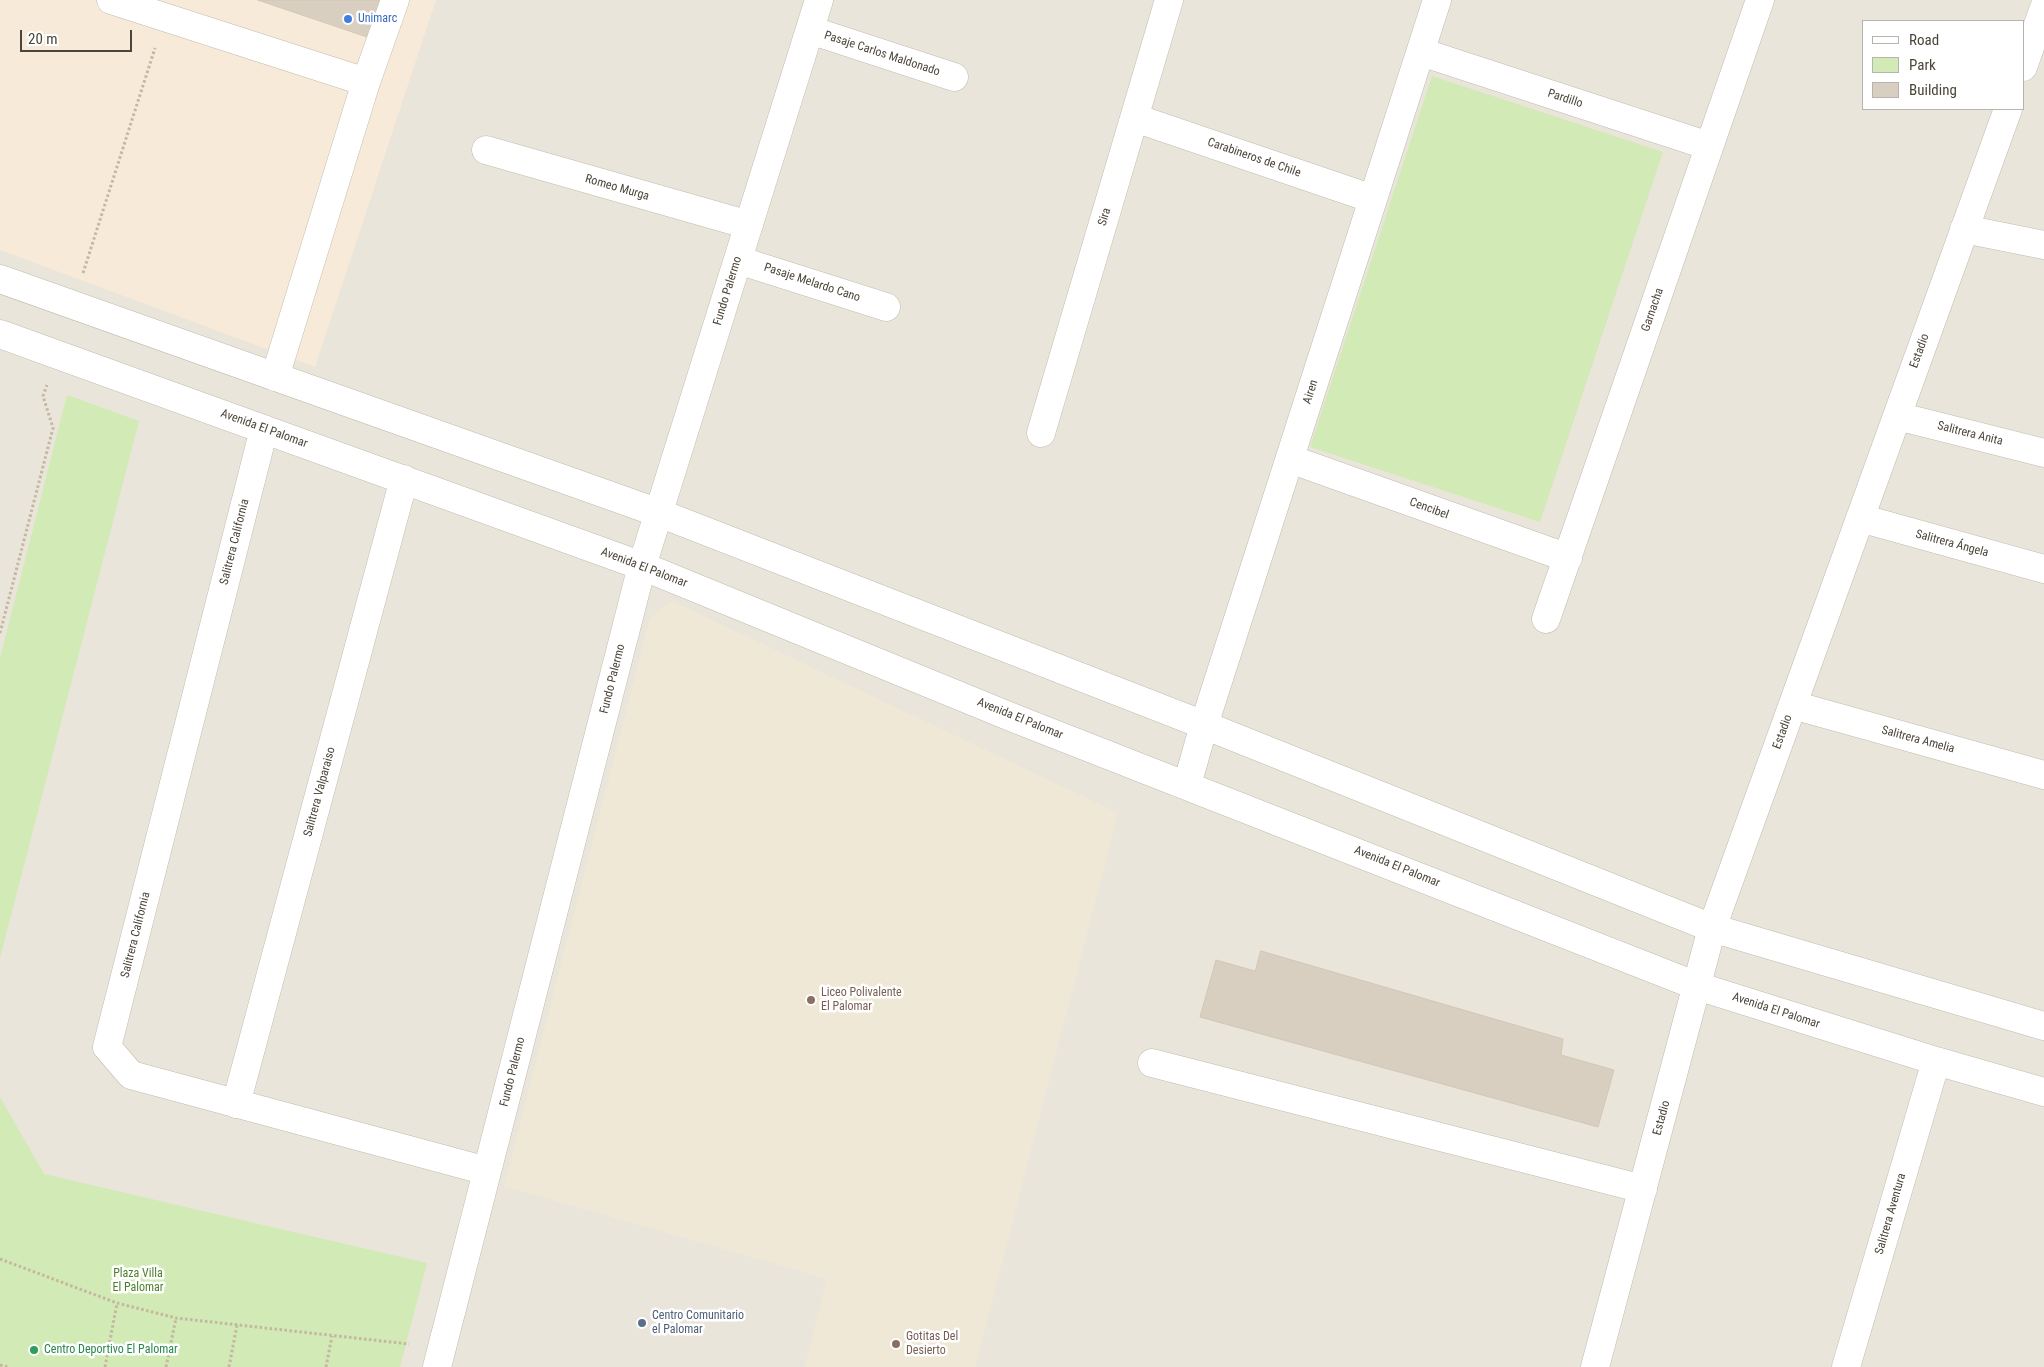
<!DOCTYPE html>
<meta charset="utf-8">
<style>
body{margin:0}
#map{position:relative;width:2044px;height:1367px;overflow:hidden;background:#f6f3ec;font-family:"Roboto Condensed",sans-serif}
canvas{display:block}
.legend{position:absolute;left:1862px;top:20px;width:162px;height:90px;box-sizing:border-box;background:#fff;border:1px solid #b7b4b0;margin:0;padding:6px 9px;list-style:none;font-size:15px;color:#4b4439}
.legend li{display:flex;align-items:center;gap:10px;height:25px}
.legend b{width:25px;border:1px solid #b7b4b0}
.scale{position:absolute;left:20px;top:30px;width:112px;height:22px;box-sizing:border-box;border:2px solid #4b4439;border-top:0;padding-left:6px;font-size:15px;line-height:18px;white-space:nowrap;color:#4b4439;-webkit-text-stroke:4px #fff;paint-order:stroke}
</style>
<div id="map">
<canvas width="2044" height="1367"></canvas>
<ul class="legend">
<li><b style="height:6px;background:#fff"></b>Road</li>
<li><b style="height:14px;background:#d2eab5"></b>Park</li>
<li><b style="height:14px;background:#d8cfc1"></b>Building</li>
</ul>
<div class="scale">20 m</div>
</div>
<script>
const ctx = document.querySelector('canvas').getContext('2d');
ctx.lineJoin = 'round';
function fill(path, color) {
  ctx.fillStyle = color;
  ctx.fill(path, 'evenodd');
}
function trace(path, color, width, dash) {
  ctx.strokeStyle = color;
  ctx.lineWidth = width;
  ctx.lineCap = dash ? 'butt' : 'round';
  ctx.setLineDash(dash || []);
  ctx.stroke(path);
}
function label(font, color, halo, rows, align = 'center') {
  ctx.font = font + ' "Roboto Condensed",sans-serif';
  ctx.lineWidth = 5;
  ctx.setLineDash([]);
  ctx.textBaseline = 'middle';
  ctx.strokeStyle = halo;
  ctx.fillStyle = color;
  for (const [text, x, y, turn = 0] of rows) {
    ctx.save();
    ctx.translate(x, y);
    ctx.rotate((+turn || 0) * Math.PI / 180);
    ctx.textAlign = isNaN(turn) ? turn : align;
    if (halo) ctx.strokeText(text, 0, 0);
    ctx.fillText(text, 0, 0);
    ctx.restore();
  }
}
fill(new Path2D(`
 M0,0H2044V1367H0ZM1863,21H2023V109H1863Z`), '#eae5da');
fill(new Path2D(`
 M0,0H436L315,367L0,250Z`), '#f7ead8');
fill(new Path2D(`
 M672,601L1118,813L975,1367H805L827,1279L504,1186L650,618Z`), '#efe8d6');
fill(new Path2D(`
 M1432,76L1663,152L1540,522L1310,447Z
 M67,395L139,421L0,958V658Z
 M0,1097L44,1174L427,1263L400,1367H0Z`), '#d2eab5');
const building = new Path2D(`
 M258,0H387L374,39Z
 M1261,951L1563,1039L1561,1055L1614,1070L1598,1127L1200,1017L1216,960L1255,971Z`);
fill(building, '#d8cfc1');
trace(building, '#d3c7b4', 1);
const minor = new Path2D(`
 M111,0L366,82L275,377
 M810,30L954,77
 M1421,52L1709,146
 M2023,67L2044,8
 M366,82L395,0
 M1135,118L1373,199
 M486,150L749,225
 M1964,229L2044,245
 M738,260L886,307
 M0,279L659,513L1204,725L1712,928L2044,1026
 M0,334L642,566L1016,719L1697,986L1936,1061L2044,1092
 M1897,416L2044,453
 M264,429L107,1047L131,1075L487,1171
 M1041,433L1169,0
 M1290,459L1568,558
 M1860,518L2044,569
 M1546,619L1760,0
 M1793,705L2044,775
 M1187,785L1204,725L1437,0
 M1152,1063L1643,1189
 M236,1104L404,479
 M437,1367L642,566L819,0
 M1595,1367L1712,928L2008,109
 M1846,1367L1936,1061`);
trace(minor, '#c2bbae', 29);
trace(new Path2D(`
 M83,273L155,48
 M0,633L53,428L43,396L47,385
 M0,1259L117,1303L176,1318L409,1344
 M0,1365L8,1367
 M105,1367L117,1303
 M166,1367L176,1318
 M229,1367L237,1325
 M326,1367L332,1336`), '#c4b79f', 3, [2.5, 2.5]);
trace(minor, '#fff', 28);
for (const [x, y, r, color] of [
 [348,19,5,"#3f7fe0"],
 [811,1000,5,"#8d6e63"],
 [642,1323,5,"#5c6f8a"],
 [896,1344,5,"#8d6e63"],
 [34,1350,5,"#2e9e5b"]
]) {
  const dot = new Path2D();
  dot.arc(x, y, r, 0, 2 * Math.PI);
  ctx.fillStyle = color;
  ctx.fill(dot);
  trace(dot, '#fff', 2);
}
label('12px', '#366cbe', '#fff', [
 ["Unimarc",358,19]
], 'left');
label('12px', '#4b4439', '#fff', [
 ["Pasaje Carlos Maldonado",882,54,18],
 ["Pardillo",1565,99,18],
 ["Carabineros de Chile",1254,158,19],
 ["Romeo Murga",617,188,16],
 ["Sira",1105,217,-73],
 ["Pasaje Melardo Cano",812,283,18],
 ["Fundo Palermo",728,291,-73],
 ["Garnacha",1653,310,-71],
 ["Estadio",1920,351,-70],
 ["Airen",1311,392,-72],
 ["Avenida El Palomar",264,429,20],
 ["Salitrera Anita",1970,434,14],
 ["Cencibel",1429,509,20],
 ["Salitrera California",235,542,-76],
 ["Salitrera Ángela",1952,544,15],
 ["Avenida El Palomar",644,568,21],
 ["Fundo Palermo",613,679,-76],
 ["Avenida El Palomar",1020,719,22],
 ["Estadio",1783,732,-70],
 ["Salitrera Amelia",1918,740,15],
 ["Salitrera Valparaiso",320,792,-75],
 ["Avenida El Palomar",1397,867,22],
 ["Salitrera California",136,935,-76],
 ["Avenida El Palomar",1776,1011,18],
 ["Fundo Palermo",513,1072,-76],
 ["Estadio",1662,1118,-75],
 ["Salitrera Aventura",1891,1214,-74]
]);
label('12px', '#785e54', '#fff', [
 ["Liceo Polivalente",821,993],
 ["El Palomar",821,1007],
 ["Gotitas Del",906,1337],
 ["Desierto",906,1351]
], 'left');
label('12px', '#4a7f2a', '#fff', [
 ["Plaza Villa",138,1274],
 ["El Palomar",138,1288]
]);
label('12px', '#4e5e75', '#fff', [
 ["Centro Comunitario",652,1316],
 ["el Palomar",652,1330]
], 'left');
label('12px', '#27864d', '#fff', [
 ["Centro Deportivo El Palomar",44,1350]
], 'left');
</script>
